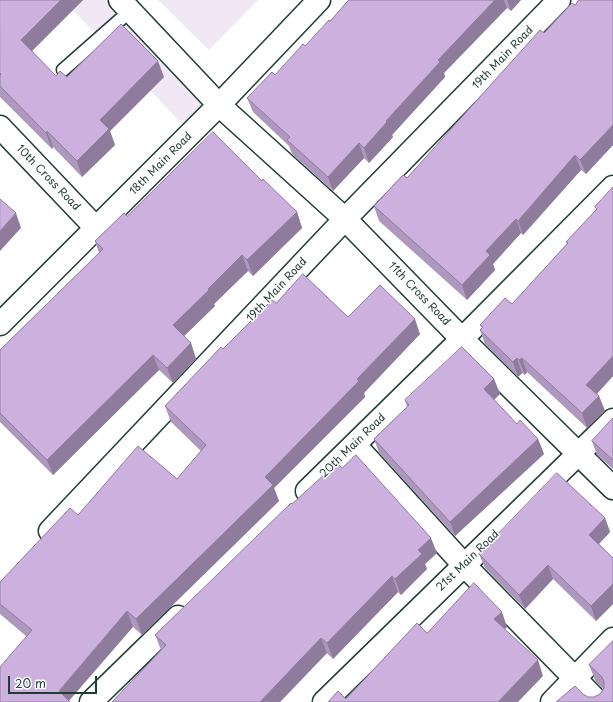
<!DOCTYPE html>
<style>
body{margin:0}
#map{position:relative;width:613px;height:702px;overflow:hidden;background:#fff;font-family:"Playpen Sans",sans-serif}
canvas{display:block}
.scale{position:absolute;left:8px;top:676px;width:89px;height:18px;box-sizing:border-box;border:2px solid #1f3d34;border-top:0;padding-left:5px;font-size:12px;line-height:14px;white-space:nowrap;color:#1f3d34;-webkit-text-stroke:3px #fff;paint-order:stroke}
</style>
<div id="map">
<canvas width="613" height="702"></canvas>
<div class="scale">20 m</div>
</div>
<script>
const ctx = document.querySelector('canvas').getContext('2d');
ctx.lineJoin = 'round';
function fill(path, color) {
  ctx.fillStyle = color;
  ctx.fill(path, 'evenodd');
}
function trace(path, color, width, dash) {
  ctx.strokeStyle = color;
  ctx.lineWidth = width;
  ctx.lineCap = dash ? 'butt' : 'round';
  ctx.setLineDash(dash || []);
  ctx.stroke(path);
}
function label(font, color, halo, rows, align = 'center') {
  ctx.font = font + ' "Playpen Sans",sans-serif';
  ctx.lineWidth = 3;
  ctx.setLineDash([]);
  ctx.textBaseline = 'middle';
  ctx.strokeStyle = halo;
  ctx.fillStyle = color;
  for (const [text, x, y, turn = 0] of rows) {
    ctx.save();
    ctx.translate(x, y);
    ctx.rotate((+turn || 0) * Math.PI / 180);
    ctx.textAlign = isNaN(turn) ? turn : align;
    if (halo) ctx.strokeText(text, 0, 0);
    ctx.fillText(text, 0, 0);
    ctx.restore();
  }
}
fill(new Path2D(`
 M63,0H116L219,105L191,133Z
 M158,0H258L209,50Z`), '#f0e8f5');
const service = new Path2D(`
 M63,70L130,11`);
const minor = new Path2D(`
 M0,127L96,228
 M0,324L219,105
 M355,445L464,565L598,702
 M307,491L462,339L613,187
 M50,531L345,219L559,0
 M91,702L178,617
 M324,702L613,420
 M552,702L613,639`);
const tertiary = new Path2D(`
 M120,0L219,105L345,219L462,339L613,488
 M219,105L319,0`);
trace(service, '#1f3d34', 15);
trace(minor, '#1f3d34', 25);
trace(tertiary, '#1f3d34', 25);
trace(service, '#fff', 12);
trace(minor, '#fff', 22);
trace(tertiary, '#fff', 22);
fill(new Path2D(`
 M0,0H83L32,51L56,76L67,77H164L110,131L115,145L82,177L53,147L52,149L0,97Z
 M349,0H521L511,11L507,8L444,73L445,77L392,135L393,137L369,163L364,158L333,191L292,154L289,146L253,112L247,98L275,75L305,46L330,21Z
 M613,0V145L586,174L581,170L523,235L521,233L493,264L495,270L467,300L379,221L374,206L407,178L544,33L575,5Z
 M262,181L297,212L302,228L253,276L248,271L214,304L215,306L184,336L191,343L196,359L173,383L159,370L53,475L0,422V350L99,253L95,241L127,216Z
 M613,187V376L597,394L599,396L605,411L587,428L527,372L525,375L522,373L518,377L485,344L480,330L482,328L480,325L512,304L567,244L566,242L596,210L595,207Z
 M276,303L348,317L420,334L364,393L365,397L274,488L279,501L142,635L133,627L26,636L0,614V582L78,515L177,479L201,451L171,422L165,406L223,349Z
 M494,379L500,394L494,400L517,424L538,439L544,454L455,536L379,453L374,439L407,407L405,400Z
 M613,418V469L597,455L592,441Z
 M292,504L437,553L425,564L427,569L401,595L398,592L333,659L327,653L280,702H112L161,650L155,635Z
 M605,518L610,532L599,544L613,558V604L596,621L553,579L525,609L485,568L479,554Z
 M613,641V702H556L583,694L588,697H594L600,694L603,689L596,682L589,665Z`), '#af98c0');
fill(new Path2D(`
 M61,0H83L27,56L21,40Z
 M495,0H504L507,8L444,73L445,77L392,135L393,137L369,163L364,148L438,60Z
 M507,0H521L511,11Z
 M158,61L164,77L110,131L115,145L82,177L77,161L100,120Z
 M613,125V145L586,174L580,160Z
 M47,131L53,147L52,149L46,133Z
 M359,143L364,158L333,191L328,177Z
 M575,155L581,170L523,235L518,221Z
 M297,212L302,228L253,276L247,260Z
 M16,213L21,228L0,251V231Z
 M516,219L521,233L493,264L495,270L467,300L462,285L486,251Z
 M242,255L248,271L214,304L215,306L179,341L173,325L208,289Z
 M415,319L420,334L364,393L365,397L274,488L279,501L142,635L136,619L265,477L357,379Z
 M191,343L196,359L173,383L167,368Z
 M153,355L159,370L53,475L47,460Z
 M613,356V376L592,399L586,385Z
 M517,358L522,373L518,377L513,362Z
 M522,358L527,372L525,375L519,360Z
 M494,379L500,394L489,404L484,389Z
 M599,396L605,411L587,428L582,413Z
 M538,439L544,454L455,536L450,522Z
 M605,518L610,532L594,549L589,535Z
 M431,538L437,553L425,564L427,569L401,595L395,579L418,550Z
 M548,565L553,579L525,609L519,595Z
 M392,576L398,592L333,659L327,643Z
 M613,584V604L596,621L591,606Z
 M127,611L133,627L68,702L59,691Z
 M502,612L507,627L500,635L494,619Z
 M321,638L327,653L280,702H260Z
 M538,660L543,676L518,702H498Z`), '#8f7c9c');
const building = new Path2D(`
 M0,0H61L21,40L56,76L60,71L67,77L121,24L158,61L100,120L109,129L77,161L47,131L46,133L0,86V75L1,74L0,73Z
 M349,0H495L438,60L440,62L386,121L387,122L364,148L359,143L328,177L287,140L290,137L247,98L272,72L275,75L303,44L305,46L329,20L330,21Z
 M579,0H613V125L580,160L575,155L518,221L516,219L486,251L490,255L462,285L374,206L403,175L407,178L540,30L544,33L572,3L575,5Z
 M213,132L262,181L263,179L297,212L247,260L242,255L208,289L209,290L173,325L191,343L167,368L153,355L47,460L0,413V350L103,249L95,241L124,213L127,216Z
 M613,187V356L586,385L599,396L582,413L522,358L519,360L517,358L513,362L480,330L483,327L480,325L505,298L512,304L568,243L566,242L597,209L595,207Z
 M0,199L16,213L0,231Z
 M303,274L348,317L380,285L415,319L357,379L359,381L265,477L273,485L136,619L127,611L59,691L70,702H0V667L32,630L0,604V582L70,508L78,515L138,446L177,479L206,445L165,406L221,347L223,349L272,300L276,303Z
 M462,347L494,379L484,389L517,424L520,420L538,439L450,522L374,439L409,405L405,400Z
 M613,418V460L592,441Z
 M356,455L431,538L418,550L422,554L395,579L392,576L327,643L321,638L260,702H112L166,645L155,635L291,503L292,504L337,463L342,468Z
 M557,473L605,518L589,535L613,558V584L591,606L548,565L519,595L479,554Z
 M474,583L502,612L494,619L538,660L498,702H328L338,691L346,699L417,623L427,633Z
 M613,641V702H556L575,686L583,694L588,697H594L600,694L604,688V681L601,676L589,665Z`);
fill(building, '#ccb1df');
trace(building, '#8f7c9c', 1);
label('11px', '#1f3d34', '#fff', [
 ["19th Main Road",503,58,-46],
 ["18th Main Road",161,164,-45],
 ["10th Cross Road",48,178,46],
 ["19th Main Road",277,290,-47],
 ["11th Cross Road",419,294,46],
 ["20th Main Road",353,446,-44],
 ["21st Main Road",468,561,-44]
]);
</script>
